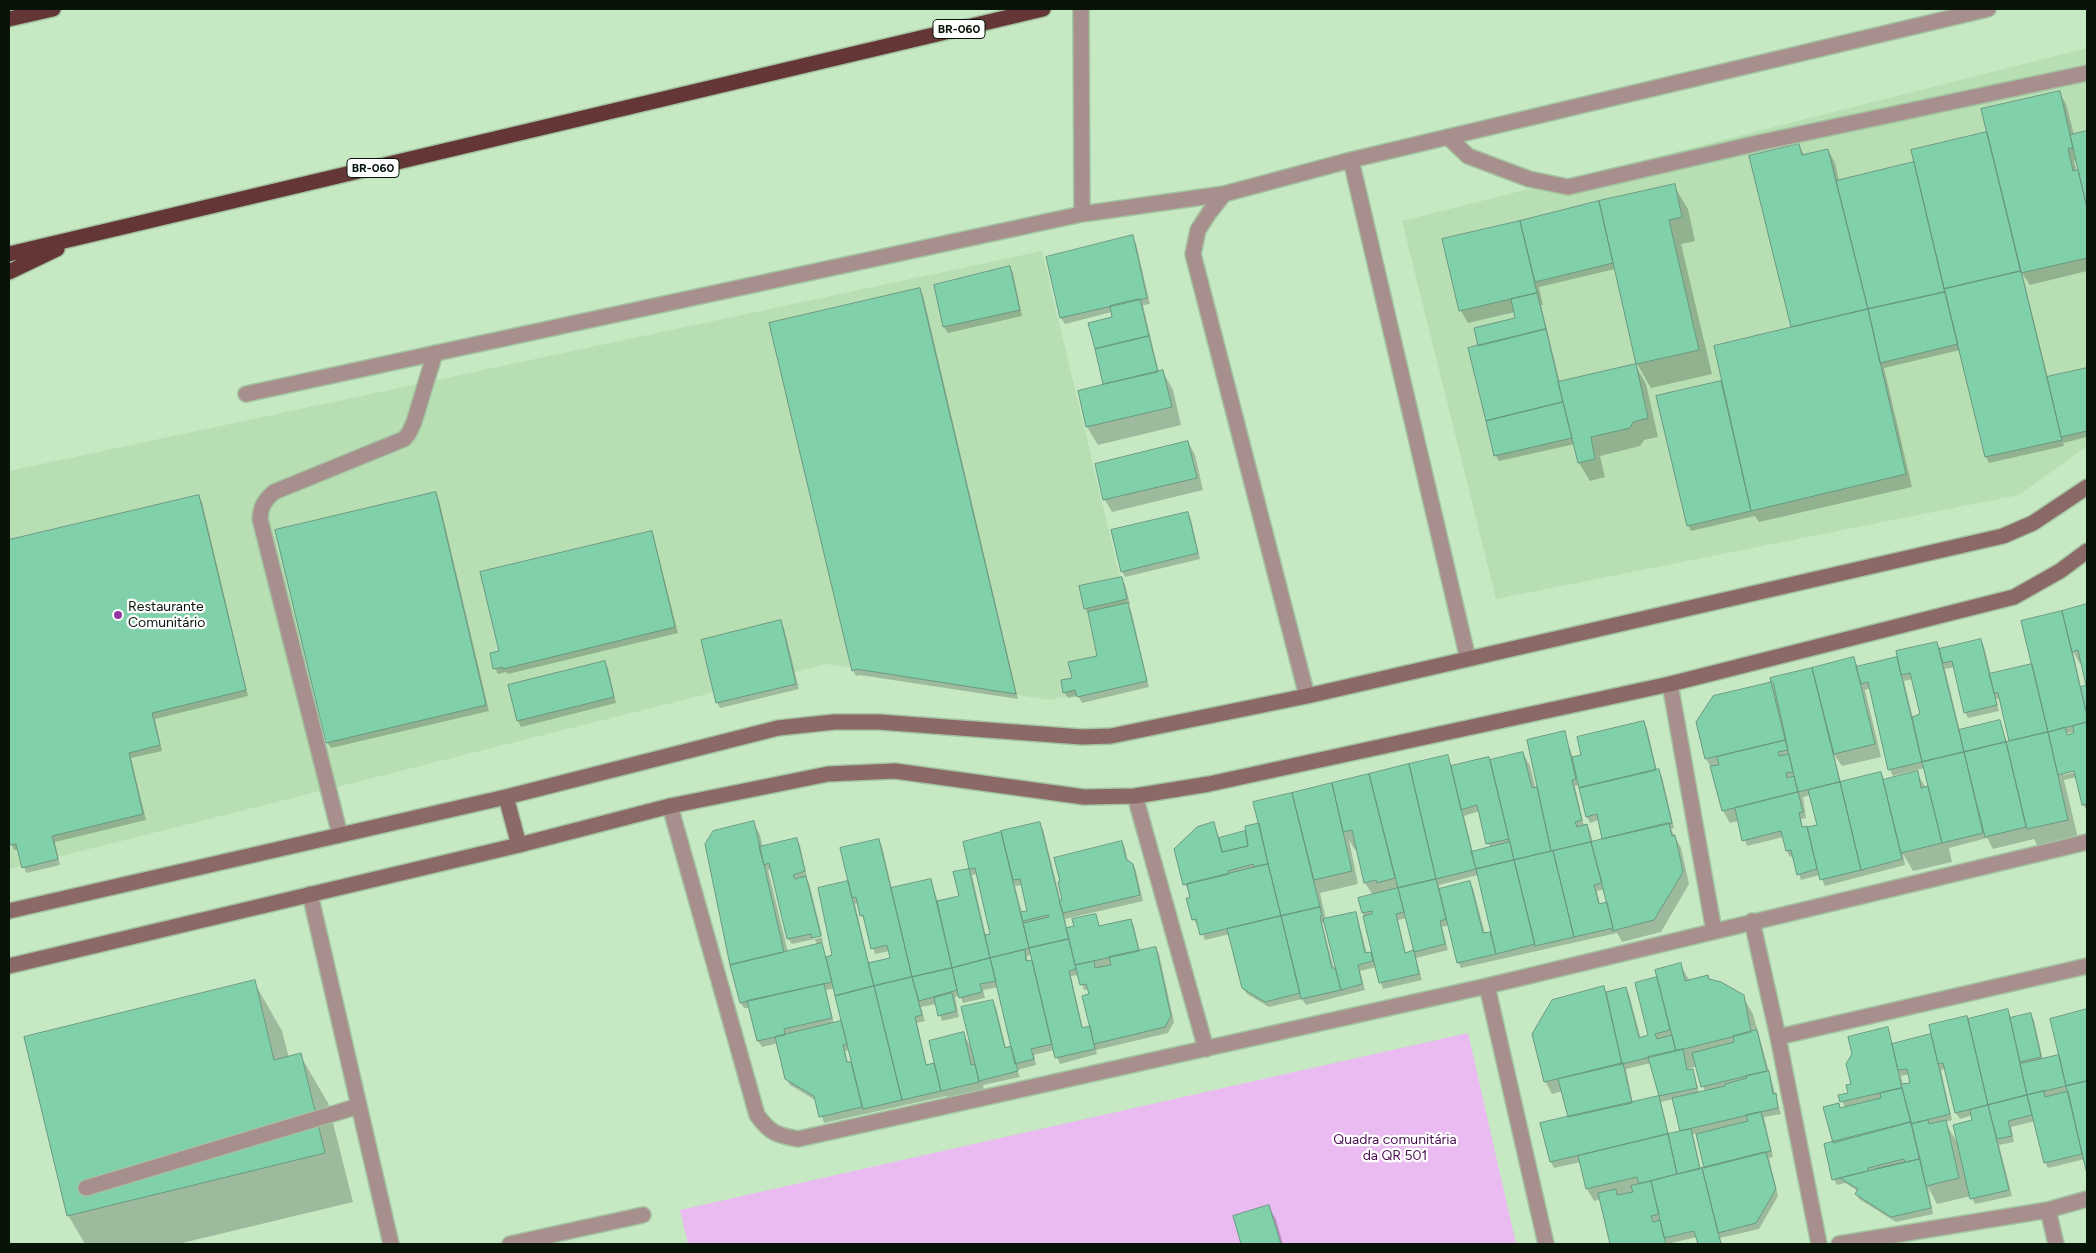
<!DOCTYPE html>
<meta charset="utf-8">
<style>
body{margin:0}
#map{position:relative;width:2096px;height:1253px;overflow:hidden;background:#c6e9c3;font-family:Figtree,sans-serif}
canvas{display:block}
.frame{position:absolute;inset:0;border:10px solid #081408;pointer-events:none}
</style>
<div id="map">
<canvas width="2096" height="1253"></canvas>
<div class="frame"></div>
</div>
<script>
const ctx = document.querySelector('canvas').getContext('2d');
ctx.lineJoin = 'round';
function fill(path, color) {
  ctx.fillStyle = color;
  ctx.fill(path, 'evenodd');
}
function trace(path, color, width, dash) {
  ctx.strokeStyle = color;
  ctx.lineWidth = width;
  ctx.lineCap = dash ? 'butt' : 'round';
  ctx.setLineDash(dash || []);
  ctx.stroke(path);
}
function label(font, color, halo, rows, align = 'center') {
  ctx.font = font + ' Figtree,sans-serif';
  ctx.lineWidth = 4.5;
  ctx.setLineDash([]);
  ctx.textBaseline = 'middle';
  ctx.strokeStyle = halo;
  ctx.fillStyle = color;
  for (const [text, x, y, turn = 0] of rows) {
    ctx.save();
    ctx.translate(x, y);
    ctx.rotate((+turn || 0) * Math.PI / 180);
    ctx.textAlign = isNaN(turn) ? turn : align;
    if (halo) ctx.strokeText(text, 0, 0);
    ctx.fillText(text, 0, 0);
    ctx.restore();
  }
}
fill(new Path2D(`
 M2087,48V446L2019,495L1496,599L1402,221Z
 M1042,251L1145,682L1049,700L827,664L9,869V471Z`), '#b7dfb3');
fill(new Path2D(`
 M1468,1033L1516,1244H688L680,1210Z`), '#eabbf0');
fill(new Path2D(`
 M2059,92L2066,104L2074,135L2087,132V271L2030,285L2022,273L2048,378L2087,369V437L2063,443L2064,446L1989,463L1986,457L1960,350L1884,368L1912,487L1759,522L1755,516L1691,531L1688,525L1658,397L1723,382L1793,328L1750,157L1798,145L1805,156L1828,150L1835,163L1839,181L1915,163L1986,133ZM2077,160L2081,176L2077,172L2074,161Z
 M1674,186L1688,209L1695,241L1681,244L1712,374L1651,388L1637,364L1615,269L1539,287L1543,305H1541L1560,383L1636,366L1646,384L1658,437L1644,440L1640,446L1600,456L1605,477L1590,481L1579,463L1575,444L1499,461L1496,456L1479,347L1516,319L1515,312L1468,323L1461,311L1444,240L1519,222L1522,227L1599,202Z
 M1132,237L1136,243L1150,304L1143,305L1159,373L1163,372L1173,390L1181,425L1098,445L1087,427L1079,392L1105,386L1090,324L1114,318L1112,312L1065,324L1061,318L1048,258Z
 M1010,267L1013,273L1022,316L948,333L944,327Z
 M919,289L923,295L1018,699L860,675L856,676L853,670Z
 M1188,442L1195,455L1203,490L1112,512L1105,500L1097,464Z
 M436,494L439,500L489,711L331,748L327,742Z
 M199,496L202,502L248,696L155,719L162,751L131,758L146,820L55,842L60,865L26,873L19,850H14L9,837V541Z
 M1188,513L1191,519L1200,559L1125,577L1122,571Z
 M651,532L654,538L678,633L508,674L506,672L498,674L495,668L501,652Z
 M1121,578L1125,584L1130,604L1128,605L1131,610L1149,687L1082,703L1078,696L1068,698L1064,692L1073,679L1099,656L1088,614L1085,608Z
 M2087,605V810L2083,805L2077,777L2064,780L2078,838L2038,847L2034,839L1993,849L1987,838L1949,848L1952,862L1913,871L1903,854L1905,865L1825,886L1820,875L1801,880L1793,856L1790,857L1787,851L1783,837L1747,846L1738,821L1730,823L1723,811L1713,770L1706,759L1698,722L1773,684L1772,679L1853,659L1859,667L1898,658L1937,643L1941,650L1980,640L1984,646L1991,675L2033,665L2023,622ZM2073,651L2080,664L2082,663L2087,686L2081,688ZM1955,667L1965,712L1968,718L1999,711L1996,699L2000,698L2011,742L2007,743L2000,721L1960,731L1945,669ZM1913,679L1921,715L1913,718L1904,681ZM1871,688L1890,770L1893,776L1925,768L1930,787L1926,788L1917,773L1885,781L1881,773L1841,783L1834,755L1842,766L1881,757L1865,690ZM2075,732L2076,734L2068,736L2067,733ZM2080,768V771L2063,775V772ZM1811,795L1818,826L1803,828L1801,819L1806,818L1803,797Z
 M781,622L784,628L799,689L720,708L717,702Z
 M604,663L608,668L616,703L521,727L518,721Z
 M1644,722L1647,728L1657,771L1662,776L1674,828L1671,829L1681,848L1689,884L1661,932L1622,942L1617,933L1461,968L1458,962L1449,925L1442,927L1448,950L1416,958L1422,980L1383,989L1376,967L1360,971L1365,990L1306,1005L1302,999L1269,1007L1247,994L1243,988L1230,934L1205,940L1199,925H1197L1194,920L1188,899H1192L1190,890H1188L1185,884L1213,823L1220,839L1246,832L1260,824L1255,803L1447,756L1452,767L1488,758L1490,761L1523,753L1530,766L1536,789L1539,794L1564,732L1573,758L1582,756ZM1579,785L1587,817L1590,823L1599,820L1604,840L1593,843L1590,831L1586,825L1584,826L1575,786ZM1480,811L1490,848L1473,853L1464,816ZM1349,840L1355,850H1357L1365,883L1373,895L1363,913L1373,953L1367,954L1358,919L1355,913L1326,920L1320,893L1358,884ZM1478,875L1492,932L1485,934L1473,888L1470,883L1440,890L1439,885ZM1605,889L1609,908L1600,905L1597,891ZM1406,918L1415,951L1406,954L1398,920ZM1325,922L1337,969H1334L1322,923Z
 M753,822L760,835L763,848L796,840L800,845L807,877L805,878L809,883L822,935L813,937V940L822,937L823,942L821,943L824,949H823L826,963L833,956L850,882L879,840L882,846L892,889L931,880L938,902L960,897L955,873L971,869L965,842L1039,824L1043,829L1061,902L1064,901L1055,859L1122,842L1125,848L1128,862L1133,864L1136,871L1143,901L1065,919L1067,929L1075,927L1096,915L1100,927L1131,920L1134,926L1140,952L1156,948L1159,954L1174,1022L1168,1033L1096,1050L1097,1054L1060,1064L1054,1050L1034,1055L1036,1065L1017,1070L1020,1077L983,1085L985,1095L949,1103L946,1096L824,1123L817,1101L790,1085L786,1078L778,1043L762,1047L758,1041L750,1008H744L741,1003L732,965L706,844ZM772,869L788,939L792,944L814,939L818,945L788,952L768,870ZM977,874L992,935L986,936L972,875ZM1023,885L1029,912L1022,913L1015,886ZM858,903L875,954L890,951L892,959L869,964L855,904ZM1032,954L1033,961L1028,962L1027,956ZM1079,975L1084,990L1089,989L1090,995L1091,1027L1083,1029L1071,976ZM998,987L1013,1046L1006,1048L996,1007L992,1001L972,1048L963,1034L936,1070L933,1065L927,1066L917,1023L925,1021L921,1007L936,1004L942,1021L959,1017L955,997L960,996L963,1003L985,998L983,990ZM835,988L843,1022L834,1024L826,990ZM850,1050L853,1063L848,1064L845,1051Z
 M1680,965L1690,981L1708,977L1710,980L1742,995L1753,1014L1781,1114L1764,1117L1773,1157L1769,1158L1778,1196L1759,1229L1720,1238L1722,1244H1699L1697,1237L1667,1244H1611L1601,1199L1594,1201L1587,1189L1581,1162L1554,1168L1551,1162L1542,1125L1569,1118L1563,1091L1552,1094L1545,1081L1603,987L1607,993L1626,988L1629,994L1641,1039L1650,1036L1658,978ZM1651,1063L1660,1097L1633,1104L1626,1069ZM1697,1066L1705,1092L1699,1093L1695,1076L1692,1071H1689L1688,1069ZM1673,1099L1681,1132L1669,1135L1661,1102ZM1693,1134H1697L1706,1169L1701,1170Z
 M254,982L282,1031L289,1058L300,1055L328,1103L353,1202L178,1244H85L68,1215Z
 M2007,1010L2012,1019L2030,1014L2034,1020L2043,1060L2061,1056L2052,1019L2087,1010V1170L2085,1159L2048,1168L2045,1162L2035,1121L2011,1127L2014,1142L1999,1145L2012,1196L1975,1204L1971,1196L1937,1204L1928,1187L1933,1214L1896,1222L1859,1199L1856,1194L1858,1191L1845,1183L1837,1185L1834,1179V1144L1839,1104L1841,1109L1845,1108L1840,1096L1850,1094L1853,1085L1887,1029L1893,1045L1932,1035L1968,1020ZM1946,1069L1956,1113L1960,1119L1973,1115L1974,1121L1958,1144L1945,1122L1952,1120L1941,1070ZM1910,1074L1911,1083L1903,1085L1901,1076Z
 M1268,1206L1276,1219L1283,1244H1243L1234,1217Z`), '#0003');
const building = new Path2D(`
 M2060,91L2073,148H2068L2073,171L2078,170L2087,208V258L2021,273L1981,109Z
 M2087,131V208L2070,135Z
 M1987,132L2021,271L1944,289L1911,150Z
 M1799,144L1802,155L1828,149L1868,309L1791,327L1749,156Z
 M1914,162L1945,292L1868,309L1836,181Z
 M1675,184L1682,217L1669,220L1699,350L1636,364L1599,201Z
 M1599,201L1613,263L1535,282L1520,221Z
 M1520,221L1537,293L1459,311L1442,239Z
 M1133,235L1147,298L1060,318L1046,257Z
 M1010,266L1020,310L943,327L934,285Z
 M2021,271L2062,440L1985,457L1944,289Z
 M920,288L1016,694L856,669L852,671L769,323Z
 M1945,292L1958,344L1880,363L1868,309Z
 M1537,293L1546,329L1478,346L1474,328L1515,318L1511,299Z
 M1140,299L1149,336L1095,349L1088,323L1112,317L1110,306Z
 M1868,309L1906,474L1751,511L1714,346Z
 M1546,329L1563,402L1486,421L1468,348Z
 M1149,336L1158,372L1103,384L1095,349Z
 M1636,364L1648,418L1633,422L1630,428L1591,437L1595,459L1578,463L1558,382Z
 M2087,368V431L2061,437L2047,377Z
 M1163,370L1172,407L1086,427L1078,391Z
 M1721,381L1751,511L1687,526L1656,396Z
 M1563,402L1572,438L1494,456L1486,421Z
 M1188,441L1197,478L1103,500L1095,464Z
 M436,492L486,705L326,743L275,530Z
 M199,495L246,690L152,713L160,745L129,753L143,814L52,836L58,859L22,868L16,844L9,845V540Z
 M1188,512L1198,553L1121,572L1111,530Z
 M652,531L675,627L503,669V667L493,669L490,653L499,651L480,572Z
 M1122,577L1127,599L1084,609L1079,586Z
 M1128,603L1147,681L1077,697L1075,690L1063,693L1061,680L1072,678L1068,662L1097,656L1088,612Z
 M2087,604V715L2080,687L2086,685L2078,650L2072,652L2062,611Z
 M2062,611L2087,715V722L2048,732L2021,621Z
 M781,620L796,684L716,703L701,640Z
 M1981,639L1997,705L1964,713L1952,661L1943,663L1939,649Z
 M1937,642L1964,752L1922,762L1912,717L1920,714L1910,673L1901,675L1896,651Z
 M1854,657L1875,744L1834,754L1812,668Z
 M1897,657L1922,762L1888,770L1868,682L1861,684L1856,667Z
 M605,661L614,697L517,721L508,685Z
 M2032,664L2048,732L2009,741L1998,693H1994L1989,674Z
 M1812,668L1840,782L1798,792L1770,678Z
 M1773,682L1786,740L1705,759L1696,722L1713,696Z
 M2000,720L2006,742L1964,752L1959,730Z
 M1644,721L1656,770L1579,788L1572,757L1581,755L1577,737Z
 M2087,722V804L2082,805L2074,771L2058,775L2048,732L2065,727L2067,735L2074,733L2073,726Z
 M1565,731L1576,779L1572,780L1582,820L1575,822L1577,827L1587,824L1591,842L1551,851L1527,740Z
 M2048,732L2068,820L2027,829L2006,742Z
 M1786,740L1788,750L1778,752L1779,756L1789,754L1793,772L1786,773L1787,778L1794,776L1798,792L1722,811L1710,766L1719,765L1717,757Z
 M2006,742L2026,827L1985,837L1964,752Z
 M1523,752L1532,788L1537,787L1551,851L1514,860L1490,760Z
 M1964,752L1983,833L1942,843L1922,762Z
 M1448,755L1476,869L1436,879L1409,764Z
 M1489,757L1509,839L1486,844L1477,805L1461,810L1451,766Z
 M1409,764L1436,879L1398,888L1369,774Z
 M1659,769L1672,823L1602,839L1597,814L1586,817L1579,788Z
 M1918,771L1921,788L1928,786L1942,843L1901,853L1883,780Z
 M1881,772L1902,859L1861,870L1840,782Z
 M1369,774L1395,878L1377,883L1376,880L1364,883L1352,830L1343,832L1332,783Z
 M1840,782L1861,870L1820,880L1807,827L1817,825L1808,790Z
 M1332,783L1352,871L1314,880L1292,793Z
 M1798,792L1803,812L1799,813L1802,827L1807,826L1817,869L1797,875L1791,850L1786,851L1781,831L1742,841L1735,808Z
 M1292,793L1320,907L1281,916L1253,802Z
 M754,821L784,952L730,965L705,844L713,831Z
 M1040,822L1069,939L1029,948L1023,923L1049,917L1048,915L1023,921L1020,912L1027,911L1020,879L1013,880L1001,831Z
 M1214,822L1222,852L1248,846L1245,826L1259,823L1268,864L1254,867L1253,864L1228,871L1229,874L1183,885L1174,849L1197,827Z
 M1669,823L1672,836L1675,835L1683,871L1682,874L1654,920L1612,931L1613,928L1591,842Z
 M1245,831L1248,846L1222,852L1219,838Z
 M1001,832L1029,948L990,958L985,935L990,934L975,868L969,869L963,842Z
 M797,838L805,871L793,875L795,879L806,876L821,936L812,938L811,934L787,939L769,863L764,865L759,847Z
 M879,839L912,977L874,986L868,963L890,958L887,945L871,949L863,915L860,916L856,897L852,898L840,848Z
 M1122,841L1126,859L1133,864L1140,895L1063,913L1059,901L1062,900L1058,882L1060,881L1054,858Z
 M1510,842L1514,860L1476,869L1471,852Z
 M1591,842L1602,883L1594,885L1599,904L1607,902L1613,928L1574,937L1553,851Z
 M1553,851L1574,937L1535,946L1514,860Z
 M1514,860L1535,944L1496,954L1476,869Z
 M1268,864L1281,916L1200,935L1196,919L1192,920L1186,898H1190L1187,884Z
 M969,869L990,958L952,968L937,901L959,896L953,872Z
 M931,879L952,968L912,977L891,888Z
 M1436,879L1446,919L1440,921L1445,944L1414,952L1398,888Z
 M848,881L874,986L835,996L826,957L832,955L818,888Z
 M1470,881L1483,933L1490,932L1496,954L1457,963L1439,889Z
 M1398,888L1404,912L1396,914L1405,953L1414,950L1419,974L1379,983L1363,916L1372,914V911L1362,913L1358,898Z
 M1320,907L1322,916L1320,917L1332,968H1335L1341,990L1301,999L1281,916Z
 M1356,912L1365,953L1371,952L1373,961L1358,965L1362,984L1341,990L1323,919Z
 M1096,914L1099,926L1131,919L1139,951L1075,965L1066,928L1074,926L1072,919Z
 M1281,916L1300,993L1265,1002L1242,988L1227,929Z
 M1069,939L1076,969L1069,971L1082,1028L1090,1026L1095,1049L1055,1058L1029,948Z
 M822,943L832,982L740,1003L730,965Z
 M1156,947L1171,1016L1165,1027L1094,1044L1082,996L1089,994L1086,984L1080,985L1075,965L1094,961L1095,968L1111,965L1109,957Z
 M1025,950L1026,961L1032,960L1052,1044L1031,1049L1034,1059L1015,1064L990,958Z
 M990,958L996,981L980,984L982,992L959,998L952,968Z
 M1681,963L1685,981L1708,975L1709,979L1721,982L1744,995L1751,1032L1676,1051L1655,970Z
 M952,968L957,990L919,1001L912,977Z
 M912,977L922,1015L915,1017L926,1065L934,1063L941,1091L902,1100L874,986Z
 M1657,977L1670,1030L1655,1034L1657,1039L1672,1035L1676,1051L1622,1064L1606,992L1626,987L1639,1038L1648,1035L1635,983Z
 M255,980L274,1060L301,1053L325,1153L67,1216L24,1037Z
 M824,984L832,1018L784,1029L785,1035L757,1041L747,1001Z
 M874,986L902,1100L863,1109L835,996Z
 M1604,986L1622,1064L1544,1082L1532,1034L1552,1000Z
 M952,993L956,1011L938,1016L934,998Z
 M993,1000L1005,1048L1011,1046L1018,1071L979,1081L961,1007Z
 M2008,1009L2027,1095L1988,1105L1968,1019Z
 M2087,1009V1081L2066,1086L2050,1019Z
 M2031,1013L2041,1057L2020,1062L2010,1018Z
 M1967,1016L1988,1105L1955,1113L1943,1063L1938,1064L1929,1025Z
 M841,1021L847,1044L843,1045L847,1062H851L862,1107L819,1117L814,1096L785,1079L775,1037Z
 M1888,1027L1902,1088L1840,1102L1838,1095L1848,1093L1846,1085L1851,1084L1846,1064L1852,1054L1848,1037Z
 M1757,1030L1767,1071L1701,1087L1692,1053L1734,1042L1733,1036Z
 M964,1032L971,1065L975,1064L979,1082L941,1091L929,1041Z
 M1931,1034L1950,1114L1911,1124L1901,1084L1910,1083L1907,1069L1898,1070L1892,1044Z
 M1683,1049L1687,1070L1693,1069L1697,1088L1659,1096L1648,1057Z
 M2059,1055L2066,1086L2027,1095L2020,1064Z
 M1623,1063L1632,1103L1568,1117L1558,1079Z
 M1769,1071L1773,1094L1776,1093L1778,1108L1680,1131L1672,1098L1725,1086V1084L1747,1078L1746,1076Z
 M2087,1081V1174L2066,1086Z
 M1902,1088L1911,1122L1833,1143L1823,1107L1839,1103L1840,1108L1881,1098L1880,1093Z
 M2044,1091L2045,1097L2068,1091L2082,1154L2044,1163L2027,1095Z
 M2027,1095L2032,1115L2008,1121L2012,1136L1997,1139L1988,1105Z
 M1659,1096L1668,1134L1550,1162L1540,1123Z
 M1988,1105L2009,1190L1970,1199L1953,1125L1972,1120L1970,1110Z
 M1761,1112L1771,1151L1704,1168L1696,1134L1748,1121L1746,1115Z
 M1928,1120L1929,1124L1946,1120L1959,1178L1926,1186L1911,1124Z
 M1911,1122L1920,1159L1875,1169L1905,1162L1904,1159L1868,1168V1171L1832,1180L1824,1144Z
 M1691,1129L1700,1169L1677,1174L1668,1134Z
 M1668,1134L1677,1174L1639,1184L1637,1177L1586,1189L1578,1156Z
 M1766,1152L1776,1189L1756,1223L1718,1233L1702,1168Z
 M1920,1159L1931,1208L1891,1217L1855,1194L1858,1189L1840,1178Z
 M1702,1168L1721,1244H1698L1694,1231L1664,1238L1651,1181Z
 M1651,1181L1659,1214L1651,1216L1653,1222L1660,1220L1666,1244H1610L1598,1193L1616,1189L1617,1195L1633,1192L1631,1186Z
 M1269,1205L1281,1244H1241L1233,1216Z`);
fill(building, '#80d0aa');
trace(building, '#699982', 1);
const lane = new Path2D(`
 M1081,9L1082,214
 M1448,137L1468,156L1529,179L1568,187L1758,143L2087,73
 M246,394L1082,214L1224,194
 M340,835L260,519C261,506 264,501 274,492L404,439L409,433L414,422L435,353
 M510,1244L643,1215`);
const street = new Path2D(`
 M1351,160L1468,659
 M1670,684L1714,931
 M1307,696L1193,254L1198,230L1209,213L1224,194L1351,160L1988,9
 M1135,796L1206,1049
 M670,806L757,1115C770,1133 776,1135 798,1139L1487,986L2087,842
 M310,894L391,1244
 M1752,921L1778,1037L1819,1244
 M1487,986L1546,1244
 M1778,1037L2087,966
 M86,1188L359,1106
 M2048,1210L2056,1244
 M1839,1244L2048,1210L2087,1199`);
const secondary = new Path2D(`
 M506,797L519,845
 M9,911L506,797L778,728L834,722H879L1082,737L1111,736L1307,696L2003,536L2033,523L2087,487
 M9,966L519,845L670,806L828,774L895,771L1084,797L1135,796L1209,784L1670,684L2014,597L2060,571L2087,551`);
const highway = new Path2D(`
 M9,19L53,9
 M9,254L1043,9
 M9,272L57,249`);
trace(lane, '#a4c3a1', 18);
trace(street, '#a4c3a1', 18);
trace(secondary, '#a4c3a1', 18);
trace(highway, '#a4c3a1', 18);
trace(lane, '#a78f8d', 15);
trace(street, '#a78f8d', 15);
trace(secondary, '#8b6967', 15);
trace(highway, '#643736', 15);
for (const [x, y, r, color] of [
 [118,615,5,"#9336a0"]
]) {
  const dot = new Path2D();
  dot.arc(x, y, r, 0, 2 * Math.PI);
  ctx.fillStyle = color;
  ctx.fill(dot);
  trace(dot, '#fefefe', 2);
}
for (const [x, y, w] of [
 [959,29,52],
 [373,168,52]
]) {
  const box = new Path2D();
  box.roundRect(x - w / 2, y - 9.5, w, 19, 4);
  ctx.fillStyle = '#fefefe';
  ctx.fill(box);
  trace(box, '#081408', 1);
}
label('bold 12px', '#081408', null, [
 ["BR-060",959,29],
 ["BR-060",373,168]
]);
label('14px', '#081408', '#fefefe', [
 ["Restaurante",128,607],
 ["Comunitário",128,623]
], 'left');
label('14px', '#4e1156', '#fefefe', [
 ["Quadra comunitária",1395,1140],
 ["da QR 501",1395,1156]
]);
</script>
